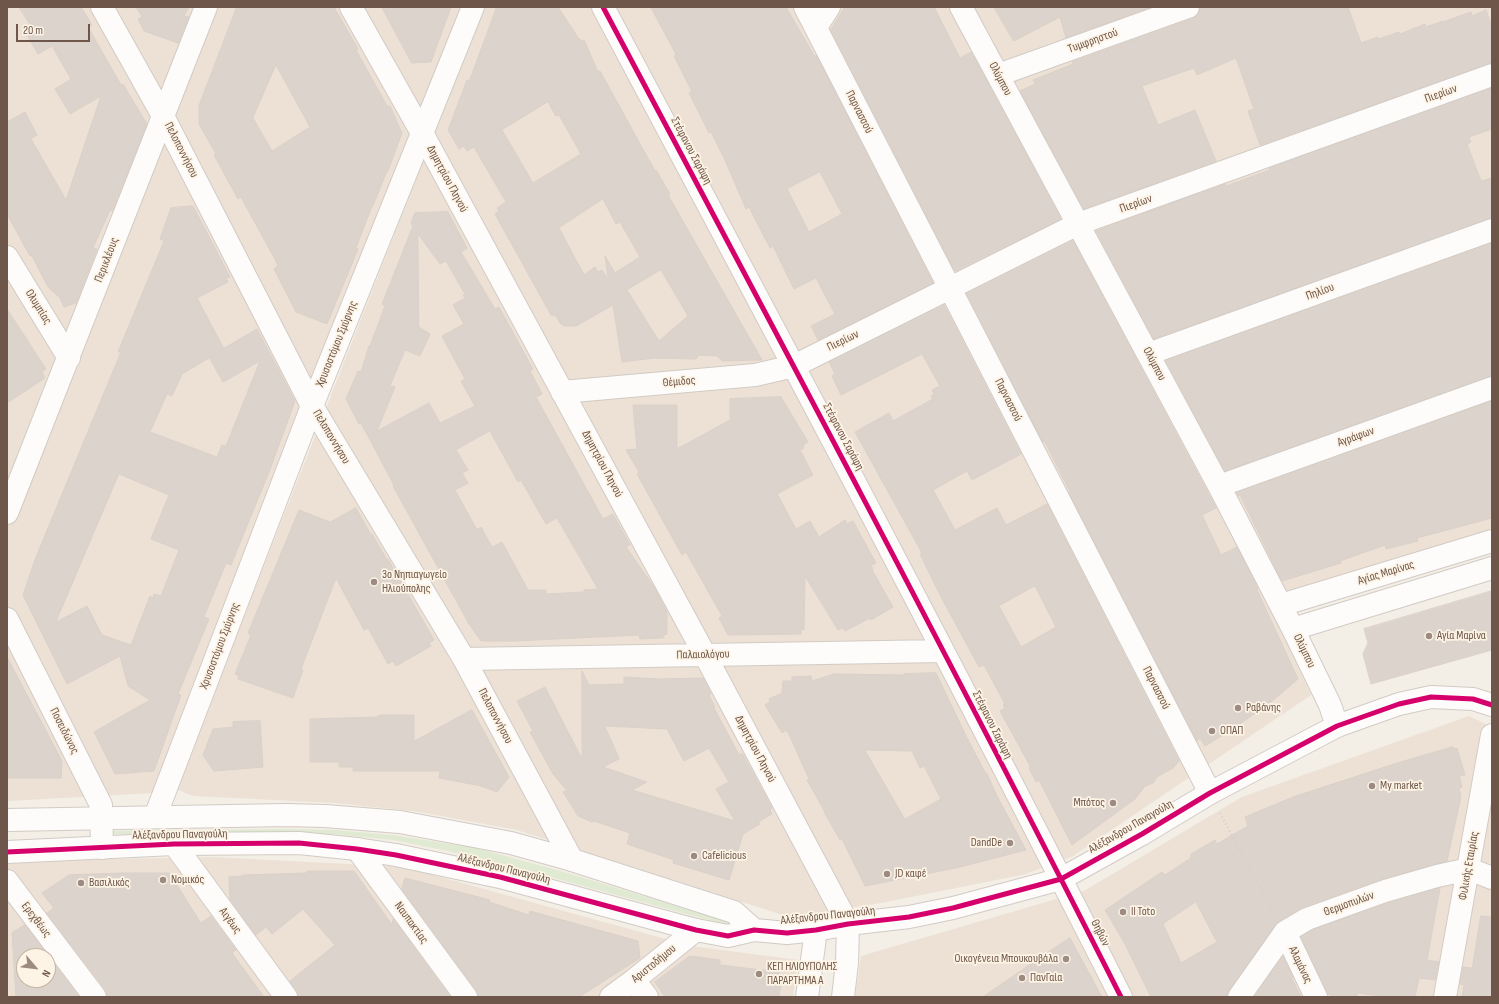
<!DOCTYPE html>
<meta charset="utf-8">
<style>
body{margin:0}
#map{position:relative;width:1499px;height:1004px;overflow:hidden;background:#f3eee6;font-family:"Sofia Sans Condensed",sans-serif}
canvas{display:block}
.frame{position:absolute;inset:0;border:8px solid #6e564a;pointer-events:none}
.north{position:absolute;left:16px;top:948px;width:40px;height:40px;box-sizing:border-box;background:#fdf4e6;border:1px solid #c4b5a8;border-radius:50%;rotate:118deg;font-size:11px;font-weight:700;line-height:16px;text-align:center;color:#6e564a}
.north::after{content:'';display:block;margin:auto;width:14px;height:18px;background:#9d8b81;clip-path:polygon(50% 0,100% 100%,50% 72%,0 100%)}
.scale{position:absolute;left:16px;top:24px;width:74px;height:18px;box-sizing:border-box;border:2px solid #6e564a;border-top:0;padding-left:5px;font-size:12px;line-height:14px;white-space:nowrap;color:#6e564a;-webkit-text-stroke:3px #fdf4e6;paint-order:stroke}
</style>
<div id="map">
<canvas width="1499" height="1004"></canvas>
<div class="frame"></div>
<div class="north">N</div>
<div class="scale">20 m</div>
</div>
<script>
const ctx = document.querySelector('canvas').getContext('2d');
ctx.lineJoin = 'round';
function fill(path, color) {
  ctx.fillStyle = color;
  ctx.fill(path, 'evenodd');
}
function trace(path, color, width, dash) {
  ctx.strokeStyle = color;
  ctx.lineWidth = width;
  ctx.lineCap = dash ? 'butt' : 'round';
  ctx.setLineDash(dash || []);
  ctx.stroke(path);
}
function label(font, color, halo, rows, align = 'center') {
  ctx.font = font + ' "Sofia Sans Condensed",sans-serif';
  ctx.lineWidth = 3.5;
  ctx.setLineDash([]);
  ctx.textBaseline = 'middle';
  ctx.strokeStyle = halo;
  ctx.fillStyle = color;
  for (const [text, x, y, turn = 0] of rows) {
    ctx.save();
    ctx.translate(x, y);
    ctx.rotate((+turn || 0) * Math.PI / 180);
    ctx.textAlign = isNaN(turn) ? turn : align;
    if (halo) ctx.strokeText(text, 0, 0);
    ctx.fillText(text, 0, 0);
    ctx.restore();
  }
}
fill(new Path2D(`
 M7,7H464L153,793L7,801Z
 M484,7H1492V531L1269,602L1311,695L1073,856L1026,874L881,903L789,917L517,830L420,812L336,803L193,796L176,789Z
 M1469,716L1492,727V997H855L861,956L1084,891L1242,797Z
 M213,857L404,867L691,946L798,960L793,997H7V861ZM24,956H48V980H24Z`), '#ece1d4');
fill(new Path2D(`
 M281,829L335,830L392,835L476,848L571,874L732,923L731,926L495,862L443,850L393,840L334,834L286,833L113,834L112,831Z`), '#e0e9d2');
const building = new Path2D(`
 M19,7H81L92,25L88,27L121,85L123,84L147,124L112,211L110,210L93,248L97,249L76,303L64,307L60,298L48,287L32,256H30L7,214V122L25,112L37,135L31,139L66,200L101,96L70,114L55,89L71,79L52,46L38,54L27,35L34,31Z
 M136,7H189L184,16L189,17L178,43L144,31L138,19L142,17Z
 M237,7H334L358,49L356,50L387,106H390L402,133L388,171H387L373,206H372L356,248L358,249L327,324L296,312L274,269L278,265L241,197L238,199L225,175L214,155L216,154L199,124V106ZM276,65L310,127L272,151L253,118Z
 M382,7H451L431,62L412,63Z
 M497,7H558L579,39H580L582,41L584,40L598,72L600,71L655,171L656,170L670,194L668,195L762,360L722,361L717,356L699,355L696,359L654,358L622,362L613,305L576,326H564L560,323L556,316L551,315L495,214L499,211L497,208L506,202L474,147L467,151L464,146L459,149L448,130L467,80L469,81ZM548,102L556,116L559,115L581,154L533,183L502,130ZM603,199L616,224L620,222L640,257L615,273L605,256L608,277L607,278L602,270L598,272L595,267L584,275L559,228ZM661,270L688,316L659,341L627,290Z
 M651,7H786L815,57L816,55L933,283L818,340L811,326L835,314L816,278L794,289L773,246L770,248L749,207L746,209L725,160L711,132L709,133L689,93L692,92L674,56L676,55ZM820,172L842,214L809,232L787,189Z
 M845,7H934L960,58L971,52L1061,219L955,271L831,30Z
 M994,7H1151L1066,38L1060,17L1014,41Z
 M1200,7H1348L1361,43L1378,37L1379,39L1399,32L1400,34L1425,24L1426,27L1443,21V22L1471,12L1472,16L1486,10L1492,27V63L1260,145L1248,111L1254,109L1236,58L1197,75L1194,68L1142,86L1158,125L1195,110L1216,161L1084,209L1020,91L1035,84L1033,80L1073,64L1072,62L1192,19L1198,15Z
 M1492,88V129L1469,137L1471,142L1467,144L1481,181L1492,178V218L1154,339L1096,231L1225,184L1226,186L1270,170L1269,168Z
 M193,206L230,277L226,278L228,282L197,298L224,349L182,374L172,396L167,394L150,432L217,457L222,445L226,446L260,361L223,382L209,357L257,329L295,401L269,472L231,565L226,563L204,617L209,619L178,694L181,695L154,771L115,774L94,732L150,700L128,686L120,656L67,684L23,595L36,557L121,352H118L164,241L160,239L171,208ZM119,474L169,495L151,539L179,550L161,596L154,594L153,598L150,596L131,645L102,635L87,606L56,622Z
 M448,212L467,248L461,252L495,309L499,307L533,369L530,371L542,394L536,397L603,519L613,514L630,545L626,547L654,587L667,612V634L664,635L663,638L640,639L639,635L515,641H481L469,624L393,486L394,485L361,423L359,424L346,399L358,371L361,372L369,346H370L385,306L382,304L413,226L411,223L415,213ZM418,234L440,264L446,261L465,294L463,295L465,298L453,305L464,324L442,336L465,379L461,381L475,406L440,423L429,403L377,431L395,387L390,386L405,350L420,356L430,334L419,327ZM490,431L518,482L521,480L546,524L557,518L598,589L584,590V592L546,594V590H528L502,542L492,547L481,527L477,530L455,490L468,483L462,473L468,470L456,450Z
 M1073,241L1216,508L1202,515L1221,555L1237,547L1258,589L1257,590L1298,679L1271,702L1231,730L1205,746L1200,738L1197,741L1069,493L1070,492L1045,442H1043L967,294Z
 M1492,243V376L1225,471L1166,361Z
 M944,305L1021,454L972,480L967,471L933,490L955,530L997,508L1006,525L1047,504L1179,761L1173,768L1157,777L1153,783L1145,786L1135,799L1072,845L1039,780L1036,782L1029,768L1030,766L1000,711L1005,708L1003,705L1005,704L984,665L979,667L940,595L920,554L922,553L855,432L889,413L893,421L933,399L931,396L934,394L932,390L940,386L922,354L841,395L832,376L835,374L829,362ZM1035,586L1056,627L1021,647L999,606Z
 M7,309L46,369L42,372L45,378L7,403Z
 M781,397L808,442L803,445L804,448L800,450L813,475L777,494L796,529L810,521L819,537L845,520L847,524L853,521L876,563L871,565L873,569L872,570L893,607L871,620L870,618L845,631L843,628L838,630L805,576L804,630L801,629V634L728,635L719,618L722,616L686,552L682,555L637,474L639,472L626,450L637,449L633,405H677V449L730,420V399Z
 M1492,401V518L1417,538L1418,541L1386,549L1385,545L1340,561L1341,563L1282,581L1240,495L1238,496L1237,493Z
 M356,508L371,535L372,534L387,560L388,559L434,640L429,643L431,646L396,666L393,661L388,664L368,628L364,630L336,578L301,669L303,670L293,698L238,679L239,676L235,674L251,635L248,633L299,510L330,522Z
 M1492,591V650L1371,684L1363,654L1368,643L1364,629Z
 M7,657L62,761L61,778H7Z
 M582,671L589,685L624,684V677L660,679L703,678L711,694L709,695L715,707L714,708L737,751L740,755L742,753L772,808L770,810L772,814L758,822L760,824L743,834L729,880L673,863L674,860L627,844L630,833L594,821L592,822L578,816L563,792L567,791L553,774L530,732L533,731L517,701L545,687L582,759ZM605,726L667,729L684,761L709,748L729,782L716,789L735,821L632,790L647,782L603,767L619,759Z
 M936,673L968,740L986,774H987L998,798L1026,850L956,868L865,886L842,839L840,840L824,812H825L807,780L809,779L787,730L782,733L765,705L770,702L769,699L782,693L783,681H792V677L811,676L812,681L834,674L904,675V674ZM865,750L912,751L920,768L924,766L941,799L905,819Z
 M472,710L509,777L497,792L481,786L439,778L440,771H353V767H339V762H310V719L378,717L379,715H414V741Z
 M260,721L263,767L214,771L203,755L213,729L233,727V722Z
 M1453,747V749L1457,748L1465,775L1459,776L1462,787L1459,788L1461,797L1447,861L1381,879L1303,907L1279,921L1229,990L1227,997H1151L1124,942L1105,910L1162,872L1165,875L1191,858V854L1215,840L1217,844L1248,826L1245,817L1293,797L1394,764ZM1196,902L1217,942L1181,963L1163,924Z
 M307,871H354L392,925L393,919L450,997H298L296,990L290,981L335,945L303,909L272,934L266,927L256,935L230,899L229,877L243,876V875L307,873Z
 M123,873H169L201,923L211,916L236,950L232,953L264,997H107L105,989L47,913L54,908L42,893L69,875Z
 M405,878L490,900L489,902L529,915L530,911L638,941L640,958L579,997H478L476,990L402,889Z
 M1440,888L1427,960L1439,962L1435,980L1419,978L1415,997H1389L1357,993V997H1336L1328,994L1301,937L1312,930L1389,903Z
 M1481,916L1492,917V997H1462L1464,985L1460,984L1463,967L1472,968Z
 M25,925L79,997H16L12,933ZM24,956H48V980H24Z
 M1070,938L1102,997H983L1029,965Z
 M690,956L720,960V965L779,972V977H782L779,997H665L655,982Z
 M1283,957L1293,978L1291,977L1301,997H1254Z`);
fill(building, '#dcd4cc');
trace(building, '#dbd1c9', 1);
const minor = new Path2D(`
 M102,7L163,116L312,406L464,659L572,860
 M351,7L422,133L705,655L848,924L847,963L843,997
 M603,7C778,336 953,665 1121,997
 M805,7L1210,793
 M961,7L1219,486L1293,629L1330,705L1337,726
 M816,27L829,7
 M998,75L1188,7
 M7,257L69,358
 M1148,354L1492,230
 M562,392L755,375L794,366L1078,224L1492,75
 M1219,486L1492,388
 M7,513L206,7
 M1281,605L1492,541
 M7,619L101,805L102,848
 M1293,629L1492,568
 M464,659L943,651
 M155,817L312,406L473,7
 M174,844L286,997
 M357,849L466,997
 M7,881L95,997
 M1285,932L1316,997
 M634,980L647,997
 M611,997L634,980L696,930
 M807,997L816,930
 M1239,997L1285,932L1307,919L1385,891L1437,876L1469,869L1492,878
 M1445,997L1492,735`);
const tertiary = new Path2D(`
 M7,820L286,815L325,816L400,822L511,843L572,860L734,912L754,930
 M7,852L174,844L299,843L357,849L396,855L500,877L696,930L728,936L754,930L787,933L816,930L848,924L909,917L953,908L1061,879L1142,834L1210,793L1337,726L1399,704L1431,697L1473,699L1492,705`);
trace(minor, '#d2cbc5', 24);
trace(tertiary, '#d2cbc5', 24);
trace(new Path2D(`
 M1220,813L1274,913`), '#d5cec8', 2.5, [1, 3]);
trace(minor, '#fdfcfb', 22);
trace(tertiary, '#fdfcfb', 22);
trace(new Path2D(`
 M603,7C778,336 953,665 1121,997
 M7,852L174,844L299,843L357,849L396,855L500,877L696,930L728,936L754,930L787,933L816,930L848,924L909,917L953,908L1061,879L1142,834L1210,793L1337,726L1399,704L1431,697L1473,699L1492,705`), '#d6006c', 5);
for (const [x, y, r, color] of [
 [374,582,4,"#9d8b81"],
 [1429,636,4,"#9d8b81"],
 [1238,708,4,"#9d8b81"],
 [1212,731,4,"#9d8b81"],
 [1372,786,4,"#9d8b81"],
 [1113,803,4,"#9d8b81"],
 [1010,843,4,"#9d8b81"],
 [694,856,4,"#9d8b81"],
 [887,874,4,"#9d8b81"],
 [163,880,4,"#9d8b81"],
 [81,883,4,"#9d8b81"],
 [1123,912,4,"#9d8b81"],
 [1066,959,4,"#9d8b81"],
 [759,974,4,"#9d8b81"],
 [1022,978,4,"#9d8b81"]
]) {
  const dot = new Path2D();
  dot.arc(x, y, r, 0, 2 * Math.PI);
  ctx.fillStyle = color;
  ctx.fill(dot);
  trace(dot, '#fdf4e6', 1.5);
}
label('12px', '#6e564a', '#fdf4e6', [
 ["Τυμφρηστού",1093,41,-20],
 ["Ολύμπου",1000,79,62],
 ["Πιερίων",1441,94,-20],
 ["Παρνασσού",859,112,63],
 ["Πελοποννήσου",181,150,63],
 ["Στέφανου Σαράφη",691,151,62],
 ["Δημητρίου Γληνού",447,179,62],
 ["Πιερίων",1136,204,-20],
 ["Περικλέους",107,260,-69],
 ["Πηλίου",1320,292,-20],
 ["Ολυμπίας",38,307,58],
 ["Πιερίων",843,341,-26],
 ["Χρυσοστόμου Σμύρνης",337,344,-68],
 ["Ολύμπου",1154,364,62],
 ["Θέμιδος",679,382,-5],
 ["Παρνασσού",1008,400,63],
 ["Πελοποννήσου",331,437,59],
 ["Στέφανου Σαράφη",843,437,62],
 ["Αγράφων",1356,437,-20],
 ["Δημητρίου Γληνού",602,464,62],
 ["Αγίας Μαρίνας",1386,573,-17],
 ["Χρυσοστόμου Σμύρνης",220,646,-69],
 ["Ολύμπου",1304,651,64],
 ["Παλαιολόγου",703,655,-1],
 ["Παρνασσού",1156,688,63],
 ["Πελοποννήσου",495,716,62],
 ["Στέφανου Σαράφη",992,725,63],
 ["Ποσειδώνος",64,731,63],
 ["Δημητρίου Γληνού",755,749,62],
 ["Αλέξανδρου Παναγούλη",1131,827,-30],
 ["Αλέξανδρου Παναγούλη",180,835,-1],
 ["Φιλικής Εταιρίας",1469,866,-80],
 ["Αλέξανδρου Παναγούλη",504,869,14],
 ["Θερμοπυλών",1349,904,-20],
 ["Αλέξανδρου Παναγούλη",828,916,-6],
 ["Ερεχθέως",36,920,53],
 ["Αιγέως",230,921,54],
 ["Ναυπακτίας",411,923,54],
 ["Θηβών",1100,933,63],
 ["Αριστοδήμου",654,964,-39],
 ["Αλαμάνας",1300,965,64]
]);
label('12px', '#6e564a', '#fdf4e6', [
 ["3o Νηπιαγωγείο",382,575],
 ["Ηλιούπολης",382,589],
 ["Αγία Μαρίνα",1437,636],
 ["Ραβάνης",1246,708],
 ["ΟΠΑΠ",1220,731],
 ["My market",1380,786],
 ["Μπότος",1105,803,"right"],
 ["DandDe",1002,843,"right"],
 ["Cafelicious",702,856],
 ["JD καφέ",895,874],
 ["Νομικός",171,880],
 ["Βασιλικός",89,883],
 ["Il Toto",1131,912],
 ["Οικογένεια Μπουκουβάλα",1058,959,"right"],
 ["ΚΕΠ ΗΛΙΟΥΠΟΛΗΣ",767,967],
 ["ΠΑΡΑΡΤΗΜΑ Α",767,981],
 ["ΠανΓαία",1030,978]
], 'left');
</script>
